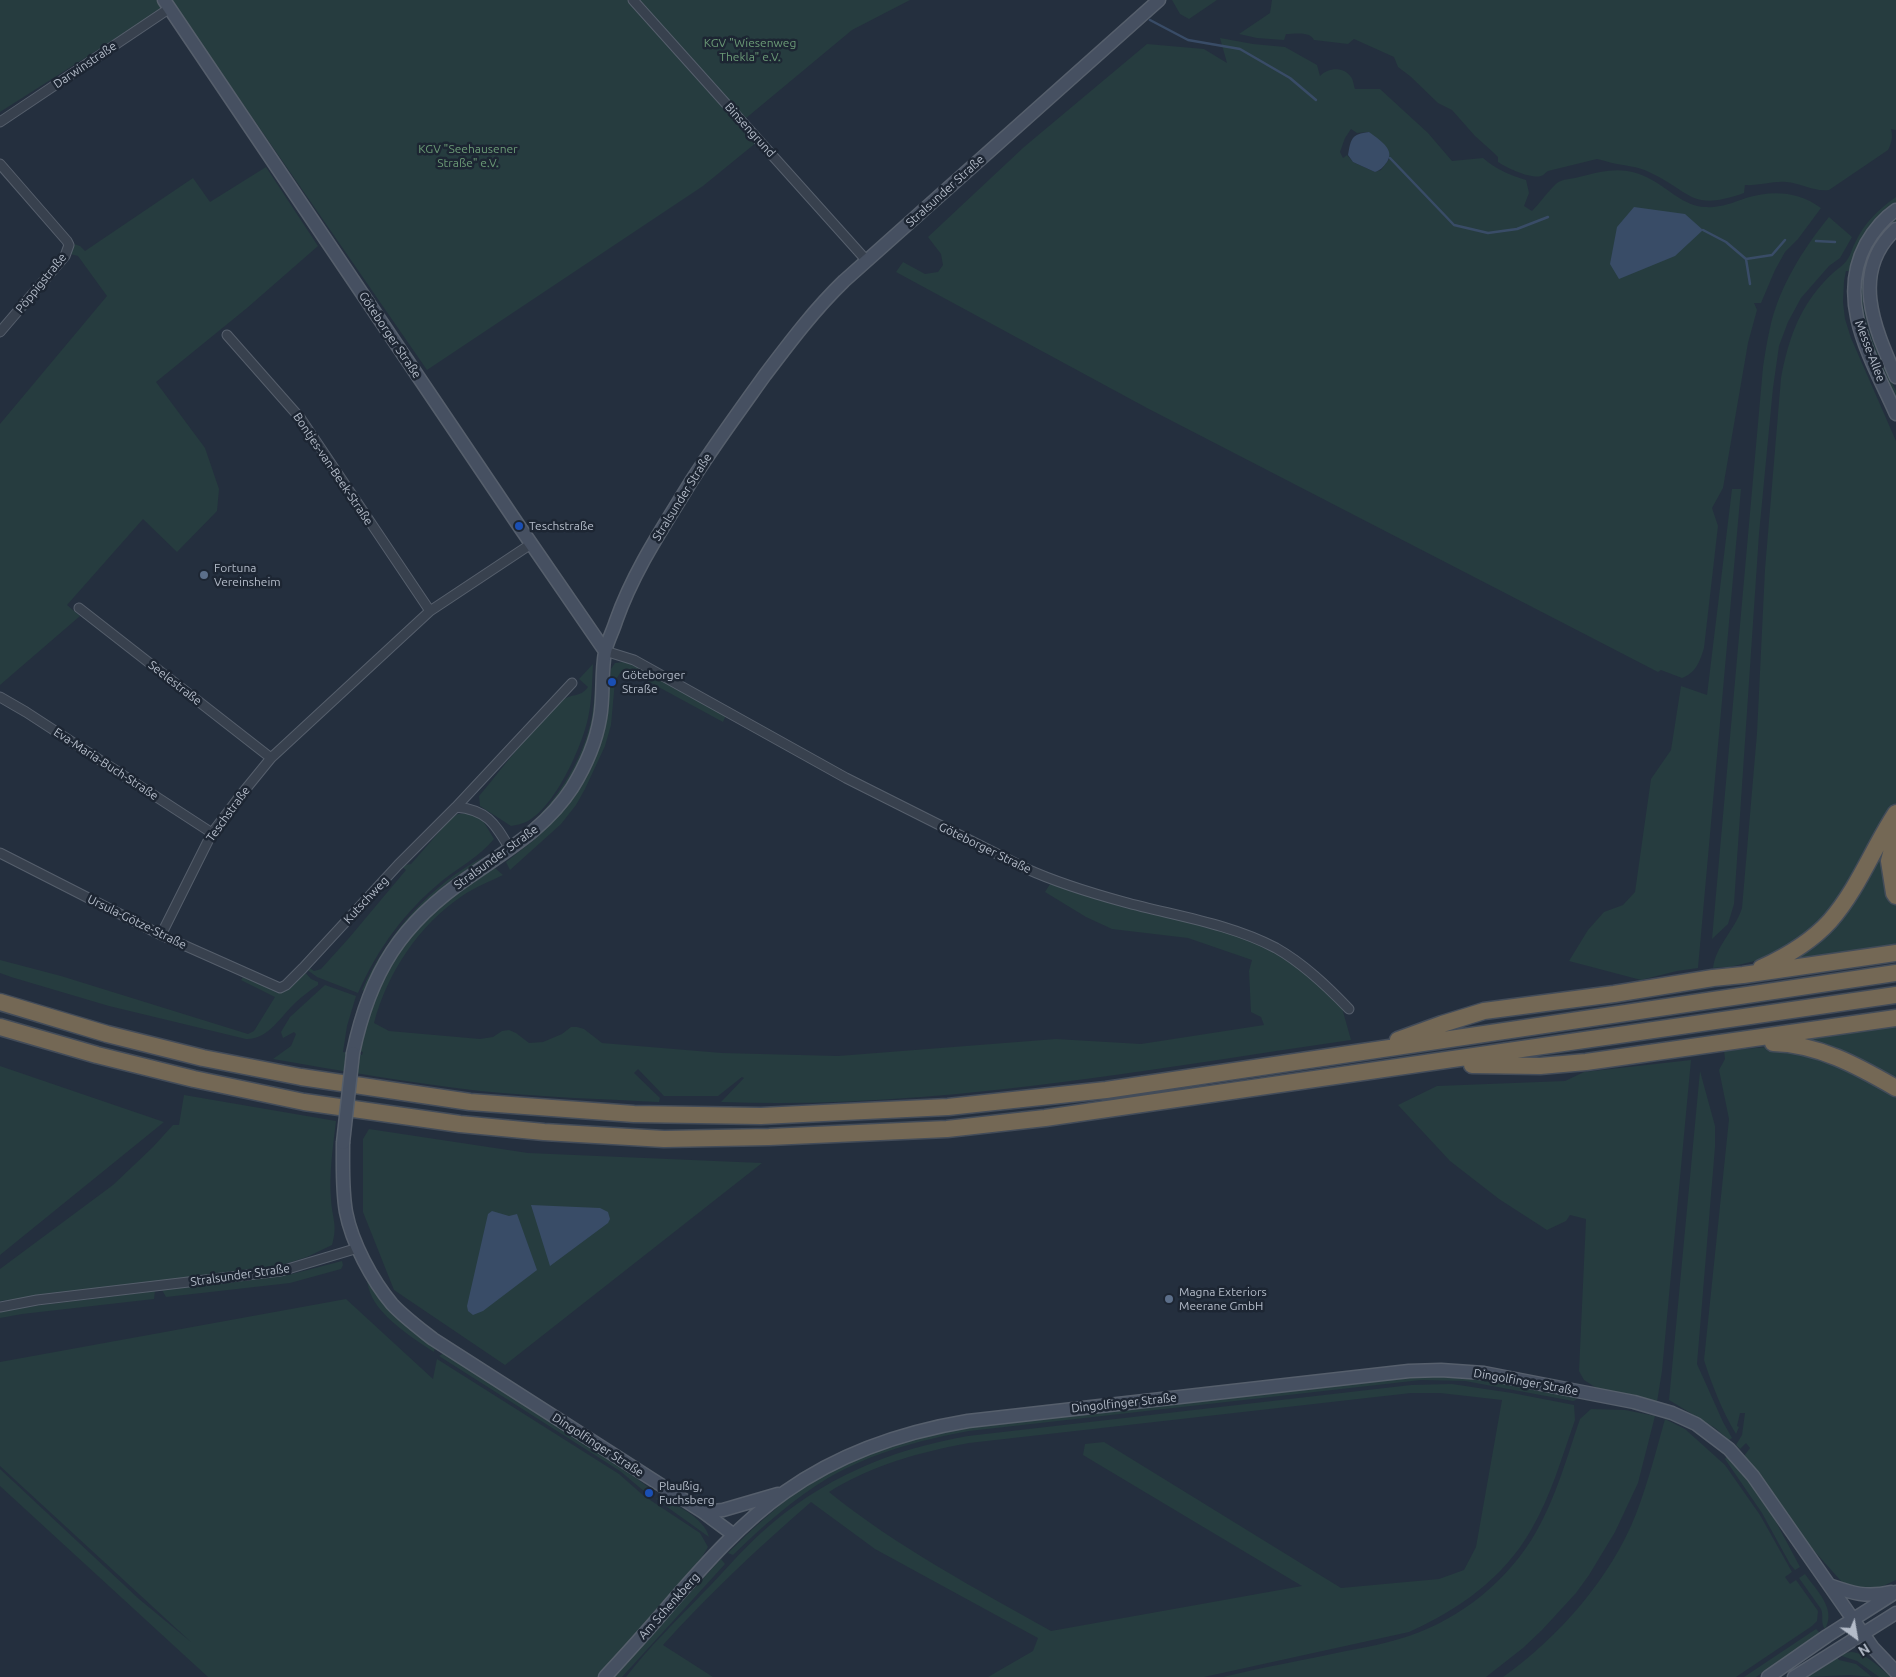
<!DOCTYPE html>
<meta charset="utf-8">
<style>
body{margin:0}
#map{position:relative;width:1896px;height:1677px;overflow:hidden;background:#242f3e;font-family:Ubuntu,sans-serif}
canvas{display:block}
.north{position:absolute;left:1831px;top:1612px;width:50px;height:50px;-webkit-text-stroke:4px #1d2633;paint-order:stroke;rotate:148deg;font-size:14px;font-weight:700;line-height:20px;text-align:center;color:#b4bcc9}
.north::after{content:'';display:block;margin:auto;width:18px;height:22px;background:#b4bcc9;clip-path:polygon(50% 0,100% 100%,50% 72%,0 100%)}
</style>
<div id="map">
<canvas width="1896" height="1677"></canvas>
<div class="north">N</div>
</div>
<script>
const ctx = document.querySelector('canvas').getContext('2d');
ctx.lineJoin = 'round';
function fill(path, color) {
  ctx.fillStyle = color;
  ctx.fill(path, 'evenodd');
}
function trace(path, color, width, dash) {
  ctx.strokeStyle = color;
  ctx.lineWidth = width;
  ctx.lineCap = dash ? 'butt' : 'round';
  ctx.setLineDash(dash || []);
  ctx.stroke(path);
}
function label(font, color, halo, rows, align = 'center') {
  ctx.font = font + ' Ubuntu,sans-serif';
  ctx.lineWidth = 5;
  ctx.setLineDash([]);
  ctx.textBaseline = 'middle';
  ctx.strokeStyle = halo;
  ctx.fillStyle = color;
  for (const [text, x, y, turn = 0] of rows) {
    ctx.save();
    ctx.translate(x, y);
    ctx.rotate((+turn || 0) * Math.PI / 180);
    ctx.textAlign = isNaN(turn) ? turn : align;
    if (halo) ctx.strokeText(text, 0, 0);
    ctx.fillText(text, 0, 0);
    ctx.restore();
  }
}
fill(new Path2D(`
 M0,0H160L165,7L0,112Z
 M171,0H631L757,142L703,186L427,370Z
 M634,0H910L852,30L745,119Z
 M1172,0H1217L1189,19L1180,14Z
 M1272,0H1896V130L1891,129C1893,137 1892,142 1888,150L1829,190C1814,192 1801,183 1786,182C1772,181 1759,186 1745,185L1744,193C1690,212 1692,192 1649,172C1637,166 1625,166 1612,163C1607,162 1603,160 1597,159L1548,171C1546,172 1544,175 1541,176C1530,179 1507,168 1498,162V157L1494,153L1475,136L1452,110L1438,103L1410,76L1398,67L1394,57L1354,39L1348,44L1314,40C1310,31 1295,34 1286,34L1284,40L1257,38L1239,34L1270,13Z
 M1220,38L1253,44L1285,47L1317,65L1320,76C1328,68 1343,66 1351,77C1353,79 1354,86 1355,89H1380L1428,133L1452,161L1483,158C1496,169 1509,175 1526,180L1529,193L1524,206L1532,211C1540,203 1548,191 1557,183C1562,179 1572,179 1579,177C1606,170 1626,165 1652,180C1669,189 1684,206 1705,207C1720,208 1732,203 1746,198C1772,190 1798,191 1821,208L1798,239L1785,252L1775,270L1761,303H1754L1757,310L1748,343L1723,488L1712,508L1718,526L1704,648C1700,661 1696,673 1682,678L1661,670L1658,672L1147,408L896,272L903,262L925,274L938,272L943,265L941,254L928,237L1024,147L1147,44L1204,49L1227,63ZM1351,129L1357,133L1369,132L1390,158L1381,170L1375,172L1353,162L1347,155L1343,158L1340,152L1345,138Z
 M266,167L318,246L247,308L156,382L205,448L219,489L217,511L177,552L143,519L67,605L80,616L0,685V424L107,296L78,256L70,254L71,243L80,246L85,251L193,178L210,202Z
 M1896,197V203C1878,217 1856,249 1850,271H1846L1844,281L1843,302L1845,319L1851,338L1896,441V804L1835,905L1802,938L1763,959L1726,968L1724,967L1713,968C1716,945 1735,930 1742,908L1757,733L1765,569L1781,378C1787,346 1796,316 1817,290C1822,284 1827,278 1833,273C1837,269 1844,265 1847,260C1851,255 1852,248 1855,243C1864,223 1879,209 1896,197Z
 M1896,216V221C1887,230 1882,239 1876,249C1846,301 1874,343 1896,391V400C1886,377 1864,337 1861,314C1857,286 1862,259 1878,236C1882,229 1890,222 1896,216Z
 M1829,217L1852,237L1840,258L1829,266L1801,298L1788,322L1779,346L1773,388L1759,534L1734,904L1728,924L1712,939L1763,367C1765,354 1767,341 1770,328C1779,287 1803,249 1829,217Z
 M1732,489H1741L1698,968L1677,971L1641,980L1569,961L1588,930L1604,912L1623,905L1635,892L1651,779L1671,750L1681,686L1707,695Z
 M598,656C596,711 593,750 559,796C551,807 541,818 529,825C560,797 583,759 592,717C595,697 596,676 598,656Z
 M623,662L631,663L726,715L723,722L631,672L620,673L615,681L611,725L605,746L585,789L576,805L561,824L510,870L506,862L539,836L570,800L607,706L611,669L615,663Z
 M593,664C592,682 592,701 588,718C582,747 554,809 526,822C522,824 516,825 511,826L480,806L479,796C506,764 531,729 562,701C572,692 579,699 588,687L579,679Z
 M470,813L482,819L494,839C478,858 462,865 443,880C405,911 378,948 358,993L317,977L306,969L308,967L314,971L321,969L349,938L406,870L401,866L411,864L440,831L448,820L458,814Z
 M1889,831L1891,893L1896,904V947L1778,965L1798,951Z
 M485,856C474,865 462,873 450,881C413,910 383,947 365,991L362,990C388,933 429,886 485,856Z
 M495,868L503,875C489,882 475,887 462,896C419,925 387,973 374,1023L389,1031L480,1039L493,1037L502,1031L509,1030L516,1033L529,1043L543,1042L562,1034L571,1027H577L584,1029L602,1043L722,1053L838,1056L1056,1039L1141,1044L1264,1025L1261,1017L1251,1012L1249,971L1252,960L1188,938L1112,929L1086,917L1045,892L1050,884L1244,936L1275,951L1312,978L1342,1008L1351,1040C1142,1070 933,1110 721,1102L744,1078L742,1077L718,1096H664L638,1069L634,1073L660,1098L659,1102C599,1099 539,1097 480,1091C411,1083 342,1071 273,1059L291,1046L296,1034L294,1032L283,1038L281,1032L290,1017L325,985L356,996L347,1026L343,1052L362,1055L363,1052L359,1051L367,1015L387,969L414,930L459,891Z
 M0,960L61,976L248,1034L254,1031L275,997L241,980L243,977L278,992C289,991 297,979 304,971L311,979L318,982V985C310,990 303,996 296,1002C281,1016 268,1040 246,1039L109,1006L11,977L0,973Z
 M1896,1024V1083L1790,1038Z
 M1767,1047L1806,1052L1896,1093V1580C1876,1590 1861,1595 1841,1581L1808,1544L1744,1456L1750,1448L1746,1443L1740,1449L1736,1445L1742,1435L1745,1413H1740L1737,1426L1739,1427L1736,1434C1722,1411 1712,1385 1704,1360L1729,1119L1719,1070L1725,1059L1724,1051Z
 M1691,1060L1662,1371L1657,1402L1636,1396L1598,1389L1584,1380L1579,1371L1586,1219L1570,1215L1566,1221L1547,1230L1499,1199L1450,1161L1398,1105L1437,1086L1565,1081L1584,1072Z
 M0,1066L164,1122L0,1255Z
 M1700,1071L1715,1126V1147L1697,1364L1723,1422L1732,1438L1729,1440L1715,1428L1669,1400Z
 M184,1095L336,1121C333,1147 329,1173 331,1199C332,1218 338,1225 332,1245L307,1257L273,1268L0,1301V1269L113,1185L153,1147L173,1125H179Z
 M369,1129L528,1153L762,1163L505,1365L394,1290L363,1212V1139Z
 M342,1261L343,1265L341,1269L290,1283L166,1297L162,1290L288,1275Z
 M366,1278C385,1307 407,1328 435,1347L434,1352C414,1339 383,1319 372,1297C369,1291 368,1285 366,1278Z
 M155,1291L154,1299L22,1314L0,1318V1311L10,1309Z
 M346,1299L433,1379L437,1359L619,1474L644,1496L700,1533L708,1547L702,1557L598,1677H208L0,1486V1469L139,1599L191,1642L0,1466V1362Z
 M444,1353L623,1468L648,1487L645,1492L620,1471L439,1356Z
 M1439,1375L1477,1378L1577,1397L1576,1400L1573,1401L1465,1381L1421,1380L969,1431C920,1440 871,1453 828,1478C793,1499 762,1527 733,1555L728,1553C753,1528 780,1503 810,1483C858,1452 913,1438 968,1427L1415,1376Z
 M1452,1384L1512,1393L1574,1405L1575,1420C1562,1457 1551,1496 1531,1530C1504,1578 1458,1610 1409,1632L1204,1677H988L1033,1651L1038,1638L875,1549L811,1502C759,1547 709,1594 663,1645L713,1677H626C649,1647 677,1620 703,1593C723,1573 741,1551 761,1533C822,1478 889,1450 968,1436L1411,1385ZM1411,1393H1440L1502,1400L1476,1547L1464,1570L1439,1579L1341,1588L1104,1442L1085,1444L1083,1455L1302,1586L1051,1631C975,1588 897,1547 829,1492C872,1465 920,1452 969,1443Z
 M1591,1409L1625,1410L1655,1416L1638,1483L1615,1532L1589,1575L1576,1593L1542,1630L1523,1648L1486,1677H1223C1263,1667 1305,1660 1346,1651C1367,1647 1388,1643 1409,1636C1460,1619 1509,1580 1536,1532C1556,1497 1567,1457 1580,1419Z
 M1665,1419L1685,1429L1725,1465L1760,1515L1792,1572L1785,1577L1790,1584L1796,1580L1818,1611L1817,1621L1812,1626L1736,1677H1503C1558,1638 1611,1578 1636,1514C1648,1483 1656,1451 1665,1419Z
 M1727,1456L1753,1486L1768,1507L1800,1567L1795,1570L1790,1564L1762,1513L1725,1459Z
 M659,1495C675,1505 704,1517 709,1537L656,1499Z
 M721,1559L725,1564L622,1677H613Z
 M1805,1574C1816,1590 1837,1609 1825,1629C1820,1623 1824,1616 1821,1609L1799,1578Z
 M1816,1629L1821,1634L1756,1677H1744Z
 M1851,1652C1866,1653 1879,1667 1891,1677H1879L1857,1661L1842,1656L1841,1654Z
 M1837,1657L1839,1660L1856,1664L1872,1677L1850,1675L1806,1677Z`), '#263c3f');
fill(new Path2D(`
 M1369,132C1378,139 1396,149 1387,162C1383,167 1381,170 1375,172L1353,162L1348,155C1351,139 1351,134 1369,132Z
 M1634,207L1685,214L1703,230L1675,256L1619,279L1610,264L1617,227Z
 M531,1205L600,1208L608,1212L610,1219L608,1223L550,1266Z
 M492,1211L509,1216L517,1214L537,1270L483,1311L473,1315L468,1311L467,1306L488,1214Z`), '#394c67');
trace(new Path2D(`
 M1150,20L1188,40L1240,49L1290,78L1316,100
 M1390,158L1454,225L1488,233L1517,229L1548,217
 M1703,230L1726,242L1746,259L1772,255L1785,240
 M1816,241L1835,242
 M1746,259L1750,284`), '#394c67', 2.5);
const street = new Path2D(`
 M633,0L867,261
 M0,122L170,8
 M0,164L67,241L69,245L65,256L0,332
 M227,335L301,419L430,611
 M79,608L271,758
 M605,651L634,660L846,778L1027,869C1058,883 1091,893 1124,902C1175,916 1228,923 1276,948C1304,964 1327,986 1349,1009
 M0,697L26,712L212,833
 M456,807L572,683
 M0,853L161,935L280,988L286,985L303,968L398,865L456,807C488,810 495,824 510,849
 M161,935L212,833L240,796L271,758L430,611L531,544
 M0,1307L37,1300L281,1271L358,1248`);
const secondary = new Path2D(`
 M164,0L519,526L605,651
 M1896,210C1883,219 1874,230 1866,244C1835,302 1872,360 1896,414
 M1896,229C1849,272 1875,329 1896,377
 M353,1053C370,972 401,923 469,877C507,850 546,828 572,788C585,767 596,742 600,718C604,696 601,674 605,652C607,642 613,631 616,621C634,570 664,526 692,480C715,444 740,410 765,375C790,342 814,310 844,281L1159,0
 M343,1143C343,1166 342,1189 346,1212C352,1243 372,1280 392,1304C404,1317 419,1328 433,1339L703,1512L734,1535
 M703,1512L723,1510L778,1494
 M1829,1585C1852,1593 1866,1598 1891,1592
 M605,1677C627,1653 650,1628 671,1603C706,1563 741,1523 785,1492C840,1453 902,1432 968,1421L1409,1371L1441,1370L1484,1373L1634,1402L1672,1413L1696,1424L1729,1449L1753,1476L1873,1648L1896,1672
 M1768,1677L1827,1636L1896,1592
 M1794,1677L1896,1613`);
const highway = new Path2D(`
 M1896,834L1889,861L1894,893L1896,896
 M1761,968C1785,957 1812,941 1830,921C1858,889 1873,848 1896,813
 M0,1002L107,1034L203,1058L301,1077L470,1102L634,1114L761,1116L948,1107L1106,1090L1896,973
 M0,1027L97,1055L194,1079L304,1102L460,1124L544,1132L664,1139L769,1137L947,1129L1045,1118L1896,995
 M1398,1040L1442,1024L1484,1011L1614,994L1713,978L1743,975L1896,953
 M1773,1043C1818,1044 1858,1066 1896,1088
 M1472,1065L1540,1066L1586,1062L1896,1018`);
trace(street, '#565f6c', 11);
trace(secondary, '#565f6c', 15);
trace(highway, '#434c59', 19);
trace(street, '#38414e', 9);
trace(secondary, '#465061', 12);
trace(highway, '#746855', 16);
const secondaryBridge = new Path2D(`
 M343,1143L353,1053`);
trace(secondaryBridge, '#565f6c', 15, []);
trace(secondaryBridge, '#465061', 12);
for (const [x, y, r, color] of [
 [519,526,5,"#1a4fb4"],
 [204,575,5,"#5c6f8a"],
 [612,682,5,"#1a4fb4"],
 [1169,1299,5,"#5c6f8a"],
 [649,1493,5,"#1a4fb4"]
]) {
  const dot = new Path2D();
  dot.arc(x, y, r, 0, 2 * Math.PI);
  ctx.fillStyle = color;
  ctx.fill(dot);
  trace(dot, '#1d2633', 2);
}
label('12px', '#6b9a76', '#1d2633', [
 ["KGV \"Wiesenweg",750,43],
 ["Thekla\" e.V.",750,57],
 ["KGV \"Seehausener",468,149],
 ["Straße\" e.V.",468,163]
]);
label('12px', '#b4bcc9', '#1d2633', [
 ["Darwinstraße",85,65,-34],
 ["Binsengrund",750,130,48],
 ["Stralsunder Straße",945,191,-42],
 ["Pöppigstraße",41,283,-51],
 ["Göteborger Straße",390,335,56],
 ["Messe-Allee",1870,351,69],
 ["Bontjes-van-Beek-Straße",333,469,56],
 ["Stralsunder Straße",682,497,-58],
 ["Seelestraße",175,683,38],
 ["Eva-Maria-Buch-Straße",106,764,33],
 ["Teschstraße",228,814,-54],
 ["Göteborger Straße",985,848,26],
 ["Stralsunder Straße",496,857,-36],
 ["Kutschweg",366,900,-47],
 ["Ursula-Götze-Straße",137,922,26],
 ["Stralsunder Straße",240,1275,-8],
 ["Dingolfinger Straße",1526,1382,10],
 ["Dingolfinger Straße",1124,1403,-6],
 ["Dingolfinger Straße",598,1445,33],
 ["Am Schenkberg",669,1606,-48]
]);
label('12px', '#b4bcc9', '#1d2633', [
 ["Teschstraße",529,526],
 ["Fortuna",214,568],
 ["Vereinsheim",214,582],
 ["Göteborger",622,675],
 ["Straße",622,689],
 ["Magna Exteriors",1179,1292],
 ["Meerane GmbH",1179,1306],
 ["Plaußig,",659,1486],
 ["Fuchsberg",659,1500]
], 'left');
</script>
